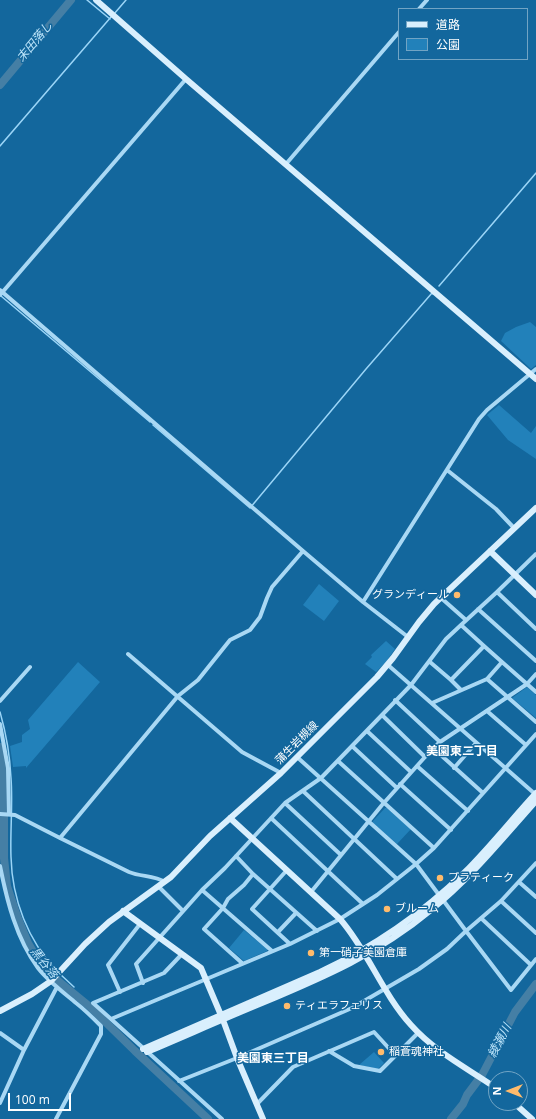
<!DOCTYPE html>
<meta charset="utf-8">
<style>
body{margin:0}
#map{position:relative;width:536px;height:1119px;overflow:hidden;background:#13679d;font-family:"Open Sans","Noto Sans JP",sans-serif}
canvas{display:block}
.legend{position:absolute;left:398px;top:8px;width:130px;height:52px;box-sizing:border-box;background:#13679d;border:1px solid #71a4c4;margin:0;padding:5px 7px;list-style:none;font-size:12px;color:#fff}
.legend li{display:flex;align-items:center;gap:8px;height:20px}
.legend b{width:20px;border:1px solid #71a4c4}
.north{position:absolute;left:488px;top:1071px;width:40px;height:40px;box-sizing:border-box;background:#13679d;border:1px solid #71a4c4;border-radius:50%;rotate:270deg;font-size:11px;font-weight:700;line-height:16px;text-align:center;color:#fff}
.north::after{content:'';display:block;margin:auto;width:14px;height:18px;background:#ffbb6c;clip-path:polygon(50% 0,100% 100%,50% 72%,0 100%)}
.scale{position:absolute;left:8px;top:1093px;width:63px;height:18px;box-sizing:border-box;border:2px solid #fff;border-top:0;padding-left:5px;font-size:12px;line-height:14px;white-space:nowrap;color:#fff;-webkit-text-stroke:3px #13679d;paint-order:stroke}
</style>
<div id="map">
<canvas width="536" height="1119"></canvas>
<ul class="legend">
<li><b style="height:5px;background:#d9effd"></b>道路</li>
<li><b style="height:11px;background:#2281ba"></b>公園</li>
</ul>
<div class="north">N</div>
<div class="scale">100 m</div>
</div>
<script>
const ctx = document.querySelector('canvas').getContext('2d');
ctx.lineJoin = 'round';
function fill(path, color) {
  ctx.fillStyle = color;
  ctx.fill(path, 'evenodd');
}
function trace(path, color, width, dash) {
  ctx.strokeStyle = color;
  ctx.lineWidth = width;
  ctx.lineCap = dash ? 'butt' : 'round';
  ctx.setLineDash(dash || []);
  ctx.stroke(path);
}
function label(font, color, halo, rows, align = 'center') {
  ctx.font = font + ' "Open Sans","Noto Sans JP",sans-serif';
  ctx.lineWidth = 3;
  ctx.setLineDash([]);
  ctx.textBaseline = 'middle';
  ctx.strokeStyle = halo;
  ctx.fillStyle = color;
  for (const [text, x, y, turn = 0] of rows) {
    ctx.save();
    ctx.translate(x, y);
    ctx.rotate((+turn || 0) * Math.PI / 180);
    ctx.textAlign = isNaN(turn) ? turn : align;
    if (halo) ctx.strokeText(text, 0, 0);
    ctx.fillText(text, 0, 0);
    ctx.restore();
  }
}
fill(new Path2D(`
 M530,322L536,327V365L531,369L501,341L505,333L516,327Z
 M499,405L531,433L536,426V459L508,440L487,415Z
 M319,584L339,601L324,621L303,605Z
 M386,641L395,649L386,662L376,672L365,664L372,657L371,655Z
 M78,662L100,682L26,768V766L13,767L10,746L22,742V735L30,729L28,720Z
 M527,687L536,695V718L512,698Z
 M385,808H387L411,829L397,844L373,823V821Z
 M244,930L267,949V951L244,961L229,948Z
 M374,1052L384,1063L378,1069L359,1065Z`), '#2281ba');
trace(new Path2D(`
 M87,0L110,19
 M114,14L126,0
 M0,146L111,17
 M439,286L536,173
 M1,296L150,422
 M153,425L250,508L366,369L432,293L433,294
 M0,712C6,733 10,756 11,778C13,804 10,831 11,857C12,899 28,941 57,971
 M60,974L74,987`), '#9bd5f7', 1.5);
trace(new Path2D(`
 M0,85L71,0
 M0,747L4,771V858L7,886L17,916L28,943L38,960L51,975L89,1006L135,1051L208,1119
 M451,1119L463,1104L467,1095L482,1075L515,1012L536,984`), '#457fa5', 8);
trace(new Path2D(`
 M419,9L427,0
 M286,164L399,32
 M0,290L303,551L363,602L408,637
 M0,295L186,79
 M447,470L496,509L514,528
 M497,592L536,554
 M440,597L466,620
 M363,602L479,419L487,410L536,369
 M478,609L536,661
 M484,646L461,625L497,592L536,629
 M128,654L242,752L281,773
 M430,662L451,680
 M502,662L536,692
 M388,665L535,794
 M461,690L451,680L484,646L502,662L487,679L536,722
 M395,700L440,742
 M0,701L30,667
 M432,703L487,679
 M487,711L526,745
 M382,715L425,757
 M0,724L8,768L9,814
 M367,731L411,772
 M352,746L397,788
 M433,748L483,793
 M297,757L416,864L439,895
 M338,761L434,848
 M417,766L468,811
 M454,768L476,743
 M400,784L451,830
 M303,791L397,879
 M285,803L341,855
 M0,814L15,815L60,838L129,872C141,877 154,875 165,882
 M271,818L363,904
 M60,838L178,696L198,680L230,640L250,630L260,617L267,598L272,587L303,551
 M236,856L253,874L317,931
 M536,863L501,901L466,931L511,990L536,959
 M0,866C7,901 16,938 38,968C48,981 63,992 76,1003C85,1010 93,1018 101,1026V1034L56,1119
 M287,870L252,909L290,944
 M519,882L536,897
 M159,887L183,911
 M202,890L272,951
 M311,892L382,805L433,748L440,742L527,684L536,674
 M501,901L536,933
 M482,919L531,965
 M278,932L296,913
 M182,954L164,973L93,1003L111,1019L290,944L340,919L377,895L416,864L434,848L536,734
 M242,963L204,929L223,908L228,899L244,885L253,874
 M143,983L136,964L202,890L225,868L285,803L321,778L411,685L446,639L461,625
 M120,992L108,965L140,924
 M111,1019L222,1119
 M0,1033L24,1050
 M329,1051L354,1066L380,1071L418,1033
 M179,1081L237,1058L352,1008L419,969L447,949L466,931L443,900
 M0,1103L24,1050L57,987
 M257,1104L293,1067L374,1032L395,1055`), '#a9d8f4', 4);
trace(new Path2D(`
 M96,0L186,79L536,379
 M490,551L536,595
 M230,818L340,919C368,951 382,993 411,1025C435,1052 467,1068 496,1088
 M123,911L201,968L223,1020L237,1058L263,1119
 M0,1011L32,994L51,981L85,944L109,922L171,877L210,836L281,773L377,677L393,658L419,622L434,604L536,508
 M143,1049L320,972C374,947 422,914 465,872C490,847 512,819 536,793
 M147,1052C185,1036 223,1019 262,1003C324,977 378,954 431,910C470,879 502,839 536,801
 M514,1103L532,1119`), '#d9effd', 6);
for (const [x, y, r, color] of [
 [457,595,4,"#ffbb6c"],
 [440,878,4,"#ffbb6c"],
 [387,909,4,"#ffbb6c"],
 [311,953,4,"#ffbb6c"],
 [287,1006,4,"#ffbb6c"],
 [381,1052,4,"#ffbb6c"]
]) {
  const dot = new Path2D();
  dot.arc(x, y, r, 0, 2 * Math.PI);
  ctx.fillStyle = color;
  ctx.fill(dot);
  trace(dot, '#13679d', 1.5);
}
label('11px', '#fff', '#13679d', [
 ["グランディール",449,595,"right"],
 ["プラティーク",448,878],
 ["ブルーム",395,909],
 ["第一硝子美園倉庫",319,953],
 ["ティエラフェリス",295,1006],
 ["稲蒼魂神社",389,1052]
], 'left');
label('11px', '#fff', '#13679d', [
 ["蒲生岩槻線",297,743,-45]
]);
label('italic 12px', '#bce4fa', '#13679d', [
 ["末田落し",35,42,-50],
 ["黒谷落",44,963,51],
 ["綾瀬川",500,1041,-62]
]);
label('bold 12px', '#fff', '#13679d', [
 ["美園東二丁目",462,752],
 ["美園東三丁目",273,1059]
]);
</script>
